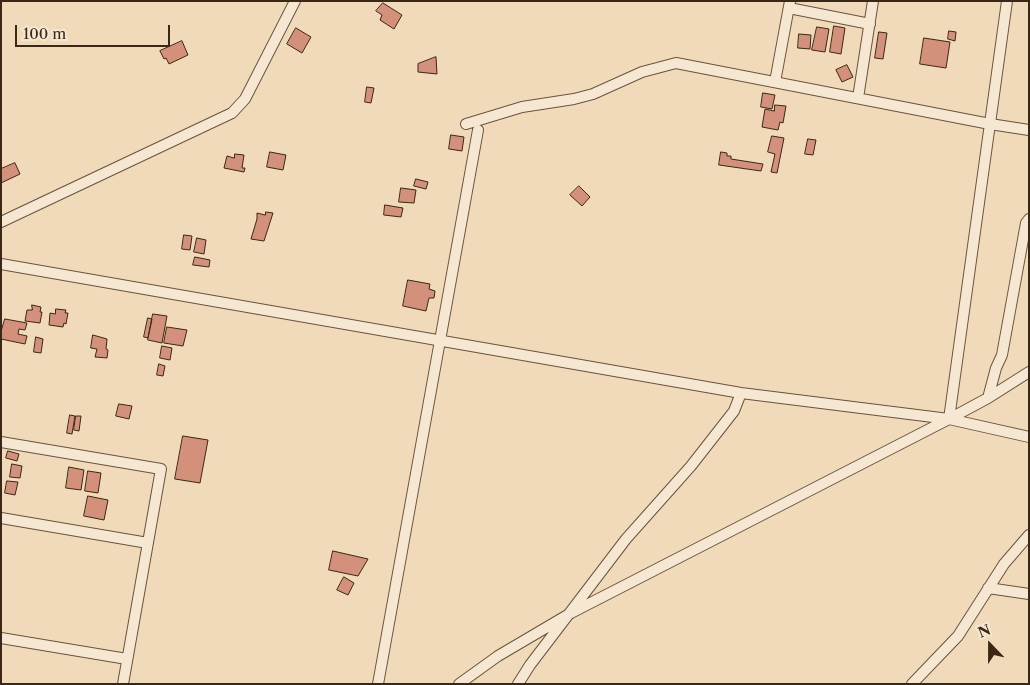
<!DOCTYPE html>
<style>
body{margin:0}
#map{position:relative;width:1030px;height:685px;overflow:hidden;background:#f1dab9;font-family:"Libre Caslon Text",serif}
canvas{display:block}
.frame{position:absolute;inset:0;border:2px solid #3b2715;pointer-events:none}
.north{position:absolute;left:965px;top:620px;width:50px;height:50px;-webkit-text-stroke:4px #f6e7d2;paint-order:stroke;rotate:338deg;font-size:14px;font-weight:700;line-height:20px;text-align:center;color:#3b2715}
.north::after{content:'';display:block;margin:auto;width:18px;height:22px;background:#3b2715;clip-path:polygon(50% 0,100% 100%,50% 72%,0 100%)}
.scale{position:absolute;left:15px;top:25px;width:155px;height:22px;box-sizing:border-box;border:2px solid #3b2715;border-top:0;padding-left:6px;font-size:15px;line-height:18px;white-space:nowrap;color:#3b2715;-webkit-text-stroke:4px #f6e7d2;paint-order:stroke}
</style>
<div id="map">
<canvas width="1030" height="685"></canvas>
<div class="frame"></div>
<div class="north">N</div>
<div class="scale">100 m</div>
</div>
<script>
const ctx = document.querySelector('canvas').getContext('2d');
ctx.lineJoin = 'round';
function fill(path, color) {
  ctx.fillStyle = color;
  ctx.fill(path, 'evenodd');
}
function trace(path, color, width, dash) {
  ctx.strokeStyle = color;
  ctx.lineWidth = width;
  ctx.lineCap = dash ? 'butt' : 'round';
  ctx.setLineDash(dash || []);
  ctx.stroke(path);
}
const building = new Path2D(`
 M383,3L402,15L394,29L380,20L382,15L376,11Z
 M834,26L845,28L841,54L830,52Z
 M817,27L829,29L825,52L812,50Z
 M296,28L311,37L302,53L287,44Z
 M949,31L956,32L955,41L948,39Z
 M879,32L887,33L883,59L875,58Z
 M799,34L811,35L810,49L798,48Z
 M924,38L950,42L946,68L920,64Z
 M182,41L188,55L169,64L166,58L164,59L160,51Z
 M436,57L437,74L418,72V64Z
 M847,65L853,77L842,82L836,70Z
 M367,87L374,88L371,103L365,102Z
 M763,93L775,95L772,109L761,107Z
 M775,105L786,106L783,123L780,122L778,130L762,127L765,109L774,111Z
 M451,135L464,137L462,151L449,149Z
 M772,136L784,138L777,173L771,172L775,154L768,152Z
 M808,139L816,140L813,155L805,154Z
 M270,152L286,155L283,170L267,167Z
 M721,152L727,153V156H731V159L763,164L761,171L719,165Z
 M235,154L244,155L242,168H245L244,172L224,168L227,156L234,158Z
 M15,163L20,174L1,183V169Z
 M416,179L428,182L426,189L414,186Z
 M579,186L590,197L582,206L570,195Z
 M401,188L416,190L414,203L399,202Z
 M385,205L403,208L401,217L384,215Z
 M266,212L273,213L264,241L251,239L257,219V213L265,215Z
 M184,235L192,236L190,250L182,249Z
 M197,238L206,240L204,254L194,252Z
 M195,257L210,260L209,267L193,265Z
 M408,280L430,284L429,289L435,291L434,298H429L426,311L403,306Z
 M32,305L41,307L40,312H42L40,323L25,321L27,310H32Z
 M56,309L66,310L65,313H68L66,324L64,323L63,327L49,325L50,313L55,314Z
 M153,314L167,316L162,343L148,340Z
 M148,318L152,319L148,338L144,337Z
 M5,319L27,323L25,330L19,329L18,334L27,336L25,344L1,339V332Z
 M167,327L187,330L183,346L164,343Z
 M93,335L107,339L106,349L108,350L107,358L95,357L97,349L91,348Z
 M36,337L43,339L41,353L34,352Z
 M162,346L172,348L170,360L160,358Z
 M159,364L165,366L163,376L157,375Z
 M119,404L132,406L129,419L116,416Z
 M70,415L75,416L72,434L67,433Z
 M76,416H81L79,431L74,430Z
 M183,436L208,440L200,483L175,479Z
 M8,451L19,454L17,461L6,458Z
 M12,464L22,466L20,478L10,477Z
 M69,467L84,470L81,490L66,488Z
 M88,471L101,473L98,493L85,491Z
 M7,481L18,482L15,495L5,493Z
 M88,496L108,500L104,520L84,516Z
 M333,551L368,559L358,576L329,570Z
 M344,577L354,583L348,595L337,590Z`);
fill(building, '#d3907a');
trace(building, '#3b2715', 1);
const minor = new Path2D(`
 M789,8L870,24
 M775,82L790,1
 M858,98L873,1
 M466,124L522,107L574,99L593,94L642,72L676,63L990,124L1029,130
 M1,222L232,113L245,99L295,1
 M1,264L741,393L949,419L1029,437
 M988,398L996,368L1002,355L1026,223L1029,219
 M949,419L1007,1
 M1,442L161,469L123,684
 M1,518L148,543
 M988,588L1029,594
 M1,638L127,659
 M378,684L478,130
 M459,684L498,656L571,613L949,419L988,398L1029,372
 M518,684L530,665L626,539L691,466L734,411L741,393
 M912,684L958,636L1004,564L1029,535`);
trace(minor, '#68543e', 12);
trace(minor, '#f6e7d2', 10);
</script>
